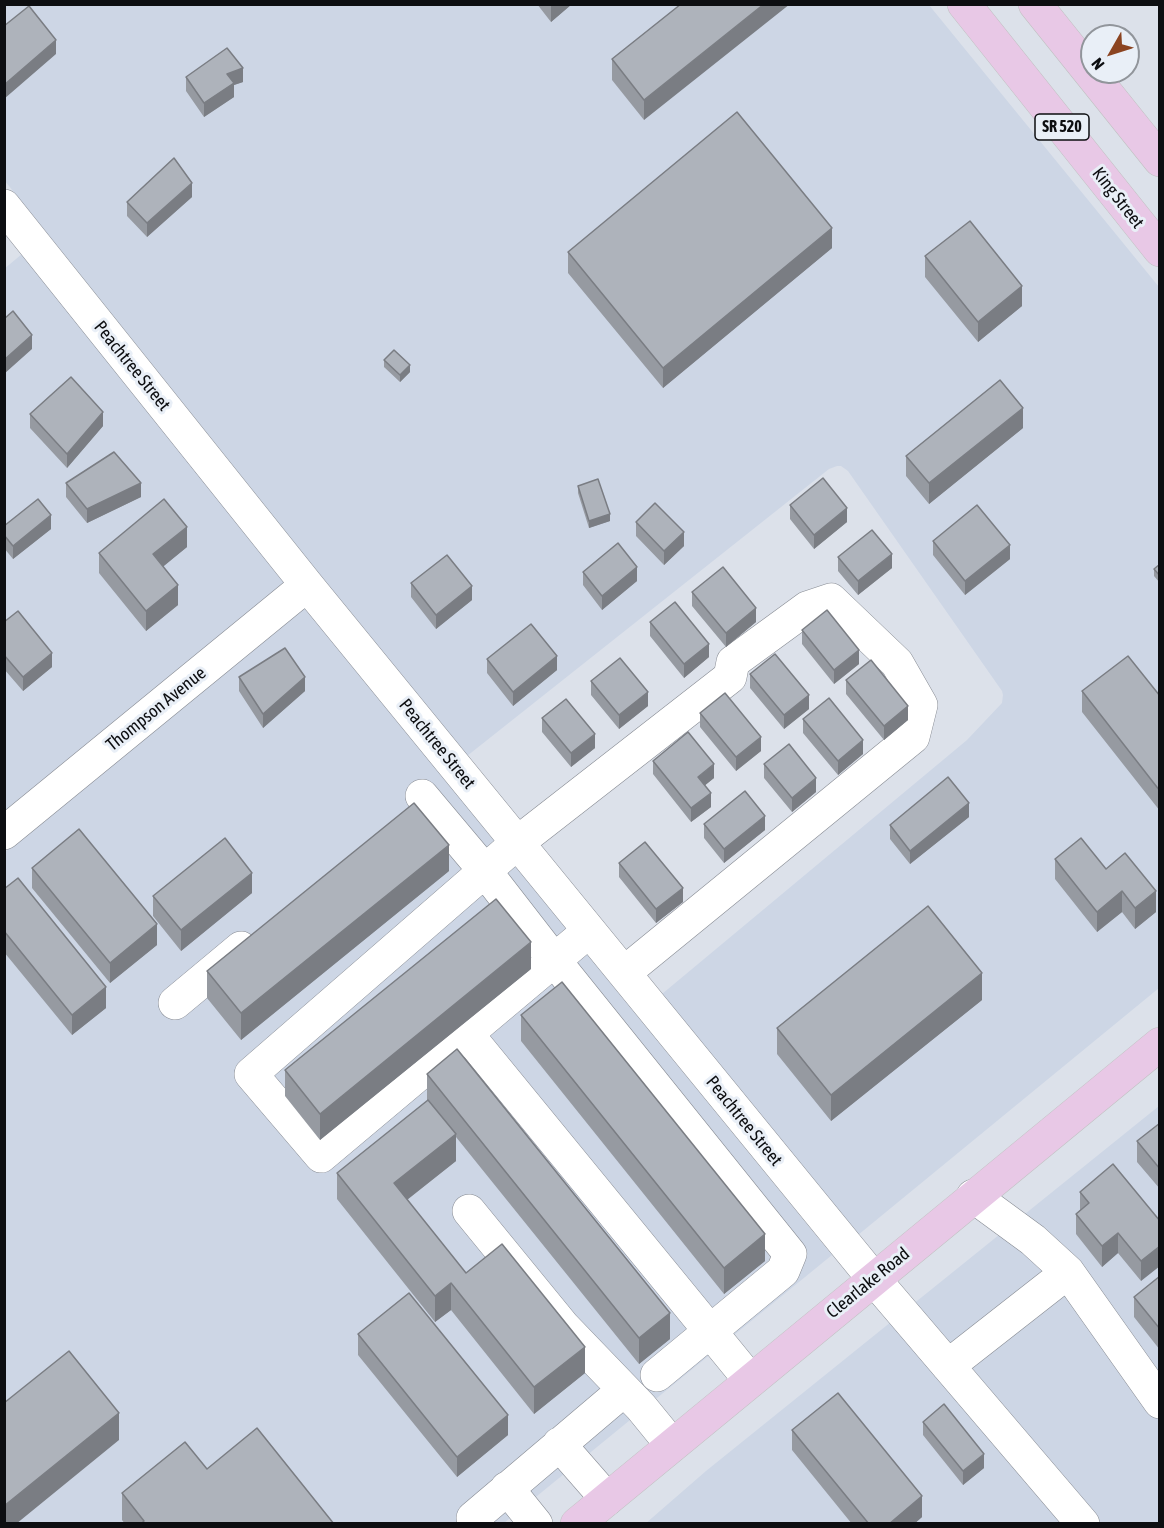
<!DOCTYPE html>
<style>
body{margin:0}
#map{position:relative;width:1164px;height:1528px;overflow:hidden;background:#dce1ea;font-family:"Asap Condensed",sans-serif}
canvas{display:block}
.frame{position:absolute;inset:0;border:6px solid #0d0e11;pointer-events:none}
.north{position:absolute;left:1080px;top:24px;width:60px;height:60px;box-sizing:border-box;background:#e9eff7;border:2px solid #91959b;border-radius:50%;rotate:231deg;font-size:16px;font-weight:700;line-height:24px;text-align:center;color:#0d0e11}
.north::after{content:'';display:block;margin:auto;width:21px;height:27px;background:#8b4421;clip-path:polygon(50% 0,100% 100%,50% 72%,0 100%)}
</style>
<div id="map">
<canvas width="1164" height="1528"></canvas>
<div class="frame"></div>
<div class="north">N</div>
</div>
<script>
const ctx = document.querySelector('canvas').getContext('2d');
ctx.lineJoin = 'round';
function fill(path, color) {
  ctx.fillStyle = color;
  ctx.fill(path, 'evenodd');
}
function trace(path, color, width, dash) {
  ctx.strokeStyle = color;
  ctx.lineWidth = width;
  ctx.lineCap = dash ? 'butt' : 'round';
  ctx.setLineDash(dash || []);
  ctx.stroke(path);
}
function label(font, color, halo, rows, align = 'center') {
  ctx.font = font + ' "Asap Condensed",sans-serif';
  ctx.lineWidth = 6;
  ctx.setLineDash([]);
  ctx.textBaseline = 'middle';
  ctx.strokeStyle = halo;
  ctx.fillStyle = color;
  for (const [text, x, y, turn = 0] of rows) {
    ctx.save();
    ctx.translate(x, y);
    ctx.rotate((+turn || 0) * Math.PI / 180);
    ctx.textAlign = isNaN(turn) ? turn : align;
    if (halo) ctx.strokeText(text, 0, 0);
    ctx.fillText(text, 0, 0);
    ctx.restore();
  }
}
fill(new Path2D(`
 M5,5H929L1159,287V988L858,1235L662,994L967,740L1002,703L1003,695L1002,691L848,471L841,466H837L829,469L467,756L320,575L5,181Z
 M22,254L286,585L5,815L4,269Z
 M304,607L832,1255L504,1523L5,1524V852Z
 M1159,1106V1523L645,1524L706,1471Z`), '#cdd6e5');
const minor = new Path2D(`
 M4,206L307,585L873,1278L1083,1524
 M422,796L485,871L554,960L790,1254L783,1271L657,1375
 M4,833L307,585
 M589,931L321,1156L251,1074L517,843L730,677L733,662L807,608L831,600L897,663L921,705L913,737L624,973
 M175,1003L241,948
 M467,1034L750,1380
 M973,1196L1033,1240L1068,1272L1160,1402
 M469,1211L563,1326L641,1407L672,1445
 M948,1366L1068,1272
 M559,1444L607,1499
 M507,1488L536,1524
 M473,1518L624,1390`);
const major = new Path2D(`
 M964,4L1160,250
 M1035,4L1160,160
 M577,1524L1160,1044`);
trace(minor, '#878b93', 34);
trace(major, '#c0c0c1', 34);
trace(minor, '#fff', 33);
trace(major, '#e8c8e6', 33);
fill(new Path2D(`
 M537,4H572L551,22Z
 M681,4L644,120L612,80V59Z
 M186,77L243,82L234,85V97L204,117L186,91Z
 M192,197L147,237L127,216V202Z
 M832,248L663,388L568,273V252Z
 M925,256L1022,306L978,342L925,277Z
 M384,360L410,372L400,382L384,367Z
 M30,414L103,426L67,468L30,428Z
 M1023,428L929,504L906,476V456Z
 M66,483L141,497L87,523L66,497Z
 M578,486L610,521L589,528L578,493Z
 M790,505L847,522L814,549L790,519Z
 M636,522L684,546L664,565L636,536Z
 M4,526L51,529L13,559L4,548Z
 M933,541L1010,559L965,595L933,555Z
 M187,547L163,566L178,605L146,631L99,573V553Z
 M838,557L892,568L858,595L838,571Z
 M1160,564V583L1154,576V569Z
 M583,572L637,581L602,610L583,585Z
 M411,583L472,600L436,629L411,597Z
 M692,592L756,622L726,647L692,606Z
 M4,622L52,667L23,691L4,669Z
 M650,622L709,657L684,678L650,636Z
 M802,630L859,664L834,684L802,644Z
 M487,659L557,670L513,706L487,673Z
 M750,674L809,709L784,729L750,688Z
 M239,677L305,691L263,728L239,691Z
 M846,680L908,720L884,740L846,694Z
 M591,681L648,706L619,729L591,695Z
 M1082,691L1160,696V811L1082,712Z
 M700,713L761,751L736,771L700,727Z
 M542,718L595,748L571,767L542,732Z
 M803,719L863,754L838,775L803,733Z
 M653,761L714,778L705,785L711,807L691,822L653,774Z
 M764,764L816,792L792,812L764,778Z
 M969,817L910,864L890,839V825Z
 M704,824L765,830L724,863L704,838Z
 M1055,859L1106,869L1156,912L1135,929L1122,912L1097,932L1055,879Z
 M619,863L683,902L656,923L619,877Z
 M32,868L157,945L110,983L32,888Z
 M449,871L241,1040L207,998V971Z
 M4,889L106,1008L72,1035L4,952Z
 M252,893L181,951L153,916V896Z
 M531,969L320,1140L285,1096V1070Z
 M982,1000L831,1121L777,1054V1028Z
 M521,1015L765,1261L724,1294L521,1041Z
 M427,1074L670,1339L639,1364L456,1137V1161L407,1200L466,1273L585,1373L534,1414L451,1310L435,1322L337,1199V1173L427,1101Z
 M1160,1123V1189L1137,1162V1141Z
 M1080,1192L1160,1221L1141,1281L1118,1253L1102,1267L1076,1234V1214L1080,1210Z
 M1160,1276V1350L1134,1317V1297Z
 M358,1334L508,1435L457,1477L358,1355Z
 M923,1422L984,1468L963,1485L923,1435Z
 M792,1430L922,1517L914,1524H852L792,1450Z
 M207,1469L334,1524H125L122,1520V1493Z`), '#969aa1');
fill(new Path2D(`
 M551,4H572L551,22Z
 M764,4H790L644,120V100Z
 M56,40V54L4,99V85Z
 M243,68V82L234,85V97L204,117V103L227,74Z
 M192,183V197L147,237V223Z
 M832,228V248L663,388V368Z
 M1022,286V306L978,342V322Z
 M32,335V349L4,374V360Z
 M410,365V372L400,382V375Z
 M1023,408V428L929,504V483Z
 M103,412V426L67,468V454Z
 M141,483V497L87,523V509Z
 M847,508V522L814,549V535Z
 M610,514V521L589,528V521Z
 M51,515V529L13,559V546Z
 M187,527V547L153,575V554Z
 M684,532V546L664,565V551Z
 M1010,545V559L965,595V581Z
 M892,554V568L858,595V581Z
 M637,567V581L602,610V596Z
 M178,585V605L146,631V611Z
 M472,586V600L436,629V615Z
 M756,608V622L726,647V633Z
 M709,644V657L684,678V664Z
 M859,650V664L834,684V670Z
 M52,653V667L23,691V677Z
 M557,656V670L513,706V692Z
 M305,677V691L263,728V714Z
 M648,692V706L619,729V715Z
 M809,695V709L784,729V715Z
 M908,706V720L884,740V726Z
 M595,734V748L571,767V753Z
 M761,737V751L736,771V757Z
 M863,740V754L838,775V761Z
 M714,764V778L698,791V777Z
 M816,778V792L792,812V798Z
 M711,793V807L691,822V808Z
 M969,803V817L910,864V851Z
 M765,816V830L724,863V849Z
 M449,845V871L241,1040V1013Z
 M252,873V893L181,951V930Z
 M683,888V902L656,923V909Z
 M1122,891V912L1097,932V912Z
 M1156,891V912L1135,929V908Z
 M157,924V945L110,983V963Z
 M531,942V969L320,1140V1114Z
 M982,973V1000L831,1121V1095Z
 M106,987V1008L72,1035V1015Z
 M456,1134V1161L394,1210V1183Z
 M1118,1233V1253L1102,1267V1246Z
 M765,1234V1261L724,1294V1268Z
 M1160,1246V1266L1141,1281V1261Z
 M451,1283V1310L435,1322V1296Z
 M670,1313V1339L639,1364V1338Z
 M585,1347V1373L534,1414V1387Z
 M119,1413V1440L16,1524H4V1506Z
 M508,1415V1435L457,1477V1457Z
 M984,1454V1468L963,1485V1471Z
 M922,1496V1517L914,1524H889Z`), '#7a7d83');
const building = new Path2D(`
 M681,4H764L644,100L612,59Z
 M29,6L56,40L4,85V26Z
 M227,48L243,68L227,74L234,83L204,103L186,77Z
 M737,112L832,228L663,368L568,252Z
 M174,158L192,183L147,223L127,202Z
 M970,221L1022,286L978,322L925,256Z
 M13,311L32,335L4,360V319Z
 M394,350L410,365L400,375L384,360Z
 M71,377L103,412L67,454L30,414Z
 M1000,380L1023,408L929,483L906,456Z
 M114,452L141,483L87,509L66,483Z
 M823,478L847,508L814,535L790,505Z
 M598,479L610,514L589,521L578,486Z
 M38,499L51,515L13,546L4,535V526Z
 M164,499L187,527L153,554L178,585L146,611L99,553Z
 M655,503L684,532L664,551L636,522Z
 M977,505L1010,545L965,581L933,541Z
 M872,530L892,554L858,581L838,557Z
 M618,543L637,567L602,596L583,572Z
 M447,555L472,586L436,615L411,583Z
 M1160,564V576L1154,569Z
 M723,567L756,608L726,633L692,592Z
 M675,602L709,644L684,664L650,622Z
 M827,610L859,650L834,670L802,630Z
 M18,611L52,653L23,677L4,655V622Z
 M531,624L557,656L513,692L487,659Z
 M285,648L305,677L263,714L239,677Z
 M775,654L809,695L784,715L750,674Z
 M1128,656L1160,696V791L1082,691Z
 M620,658L648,692L619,715L591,681Z
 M871,660L908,706L884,726L846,680Z
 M725,693L761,737L736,757L700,713Z
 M829,698L863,740L838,761L803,719Z
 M566,699L595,734L571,753L542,718Z
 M688,732L714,764L698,777L711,793L691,808L653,761Z
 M789,744L816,778L792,798L764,764Z
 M948,777L969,803L910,851L890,825Z
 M745,791L765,816L724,849L704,824Z
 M414,803L449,845L241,1013L207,971Z
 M79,829L157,924L110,963L32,868Z
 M225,838L252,873L181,930L153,896Z
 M1081,838L1106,869L1125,853L1156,891L1135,908L1122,891L1097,912L1055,859Z
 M645,842L683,888L656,909L619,863Z
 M18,878L106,987L72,1015L4,931V889Z
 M496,899L531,942L320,1114L285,1070Z
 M928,906L982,973L831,1095L777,1028Z
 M562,982L765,1234L724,1268L521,1015Z
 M457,1049L670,1313L639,1338L427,1074Z
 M428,1100L456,1134L394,1183L466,1273L502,1244L585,1347L534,1387L451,1283L435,1296L337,1173Z
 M1160,1123V1169L1137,1141Z
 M1113,1164L1160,1221V1246L1141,1261L1118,1233L1102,1246L1076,1214L1089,1203L1080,1192Z
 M1160,1276V1329L1134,1297Z
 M409,1293L508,1415L457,1457L358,1334Z
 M69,1351L119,1413L4,1506V1403Z
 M838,1393L922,1496L889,1524H869L792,1430Z
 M944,1404L984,1454L963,1471L923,1422Z
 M257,1428L334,1524H141L144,1521L122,1493L185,1442L207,1469Z`);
fill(building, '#aeb3bb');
trace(building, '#7a7d83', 1.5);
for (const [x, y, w] of [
 [1062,127,54]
]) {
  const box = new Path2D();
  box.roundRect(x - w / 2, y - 13, w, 26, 4.5);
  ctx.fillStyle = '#e9eff7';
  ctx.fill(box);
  trace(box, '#0d0e11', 1.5);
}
label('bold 16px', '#0d0e11', null, [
 ["SR 520",1062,127]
]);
label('18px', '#0d0e11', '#e9eff7', [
 ["King Street",1118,198,52],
 ["Peachtree Street",132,366,51],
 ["Thompson Avenue",156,709,-39],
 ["Peachtree Street",437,744,51],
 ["Peachtree Street",744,1121,51],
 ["Clearlake Road",868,1283,-39]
]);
</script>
